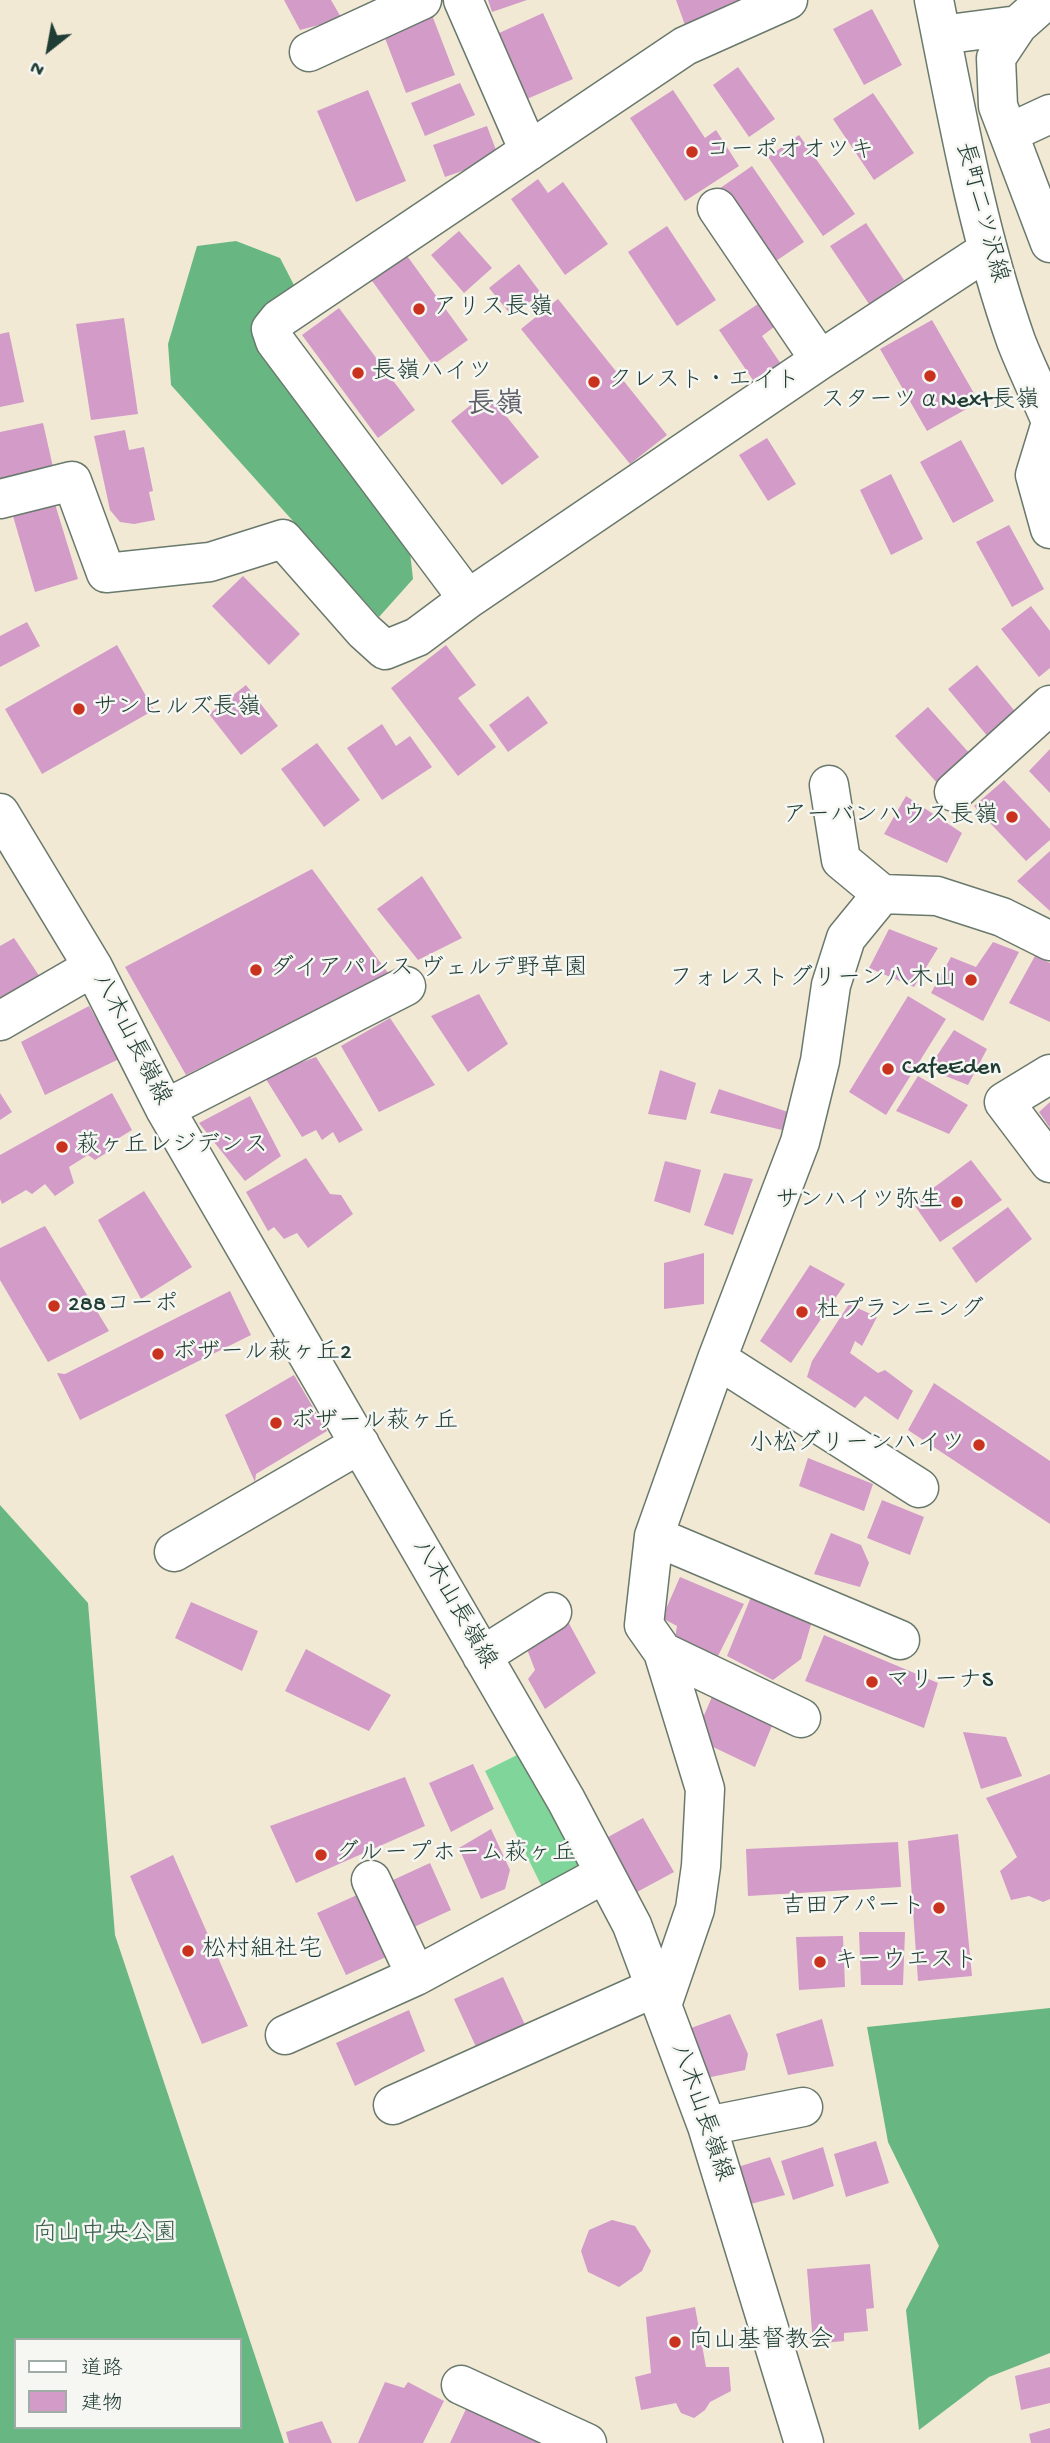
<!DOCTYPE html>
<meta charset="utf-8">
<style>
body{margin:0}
#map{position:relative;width:1050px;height:2443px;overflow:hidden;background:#f2e9d5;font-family:"Gochi Hand","Klee One",sans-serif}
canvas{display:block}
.legend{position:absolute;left:14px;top:2338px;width:228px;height:91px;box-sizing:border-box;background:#f6f6f2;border:2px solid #a0aca6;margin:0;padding:9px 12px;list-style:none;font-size:21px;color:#1f3d34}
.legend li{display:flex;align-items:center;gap:14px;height:35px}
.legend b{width:35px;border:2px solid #a0aca6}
.north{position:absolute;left:14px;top:14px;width:70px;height:70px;-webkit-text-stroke:5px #f6f6f2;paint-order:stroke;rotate:211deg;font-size:19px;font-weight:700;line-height:28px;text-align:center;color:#1f3d34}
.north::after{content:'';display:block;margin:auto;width:24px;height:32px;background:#1f3d34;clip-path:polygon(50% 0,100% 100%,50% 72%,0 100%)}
</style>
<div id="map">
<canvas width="1050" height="2443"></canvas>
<ul class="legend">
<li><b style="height:9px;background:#fff"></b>道路</li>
<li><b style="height:19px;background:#d29bc8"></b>建物</li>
</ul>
<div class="north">N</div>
</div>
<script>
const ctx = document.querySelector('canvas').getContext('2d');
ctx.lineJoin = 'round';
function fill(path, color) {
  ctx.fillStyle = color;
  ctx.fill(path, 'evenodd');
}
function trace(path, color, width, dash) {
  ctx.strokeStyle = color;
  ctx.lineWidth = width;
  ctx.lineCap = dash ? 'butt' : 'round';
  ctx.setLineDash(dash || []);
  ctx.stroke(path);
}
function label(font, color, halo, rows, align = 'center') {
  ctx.font = font + ' "Gochi Hand","Klee One",sans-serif';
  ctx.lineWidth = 5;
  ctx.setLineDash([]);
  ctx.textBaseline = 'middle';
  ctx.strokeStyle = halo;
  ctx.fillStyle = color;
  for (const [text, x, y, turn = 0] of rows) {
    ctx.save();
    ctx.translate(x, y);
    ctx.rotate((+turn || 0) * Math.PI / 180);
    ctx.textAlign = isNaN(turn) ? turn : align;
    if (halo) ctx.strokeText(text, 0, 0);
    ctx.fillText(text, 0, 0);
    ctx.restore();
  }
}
fill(new Path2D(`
 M525,1751L584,1869L543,1889L485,1771Z`), '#80d69a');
fill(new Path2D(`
 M236,241L280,258L296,289L271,314L409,543L413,579L379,617L171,385L168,344L197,246Z
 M0,1505L88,1603L115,1935L284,2443H0ZM16,2340H240V2427H16Z
 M1050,2008V2353L989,2377L919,2430L906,2310L939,2246L888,2142L867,2027Z`), '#68b782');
fill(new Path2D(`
 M284,0H331L342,19L300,30Z
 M488,0H527L492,12Z
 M676,0H761L686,28Z
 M872,9L902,65L864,85L833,29Z
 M543,13L573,79L527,99L497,34Z
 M432,15L455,75L406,93L383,33Z
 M738,67L775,119L749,137L713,85Z
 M460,83L475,115L425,136L411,103Z
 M368,90L406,181L356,202L317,111Z
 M673,90L705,138L716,130L739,166L685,201L630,118Z
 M873,93L914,153L874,180L833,119Z
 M487,126L499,158L445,177L433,145Z
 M799,135L855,214L823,236L768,157Z
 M752,166L804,242L767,267L716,191Z
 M538,179L548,193L563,182L608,244L565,275L511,199Z
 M866,223L904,280L869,304L830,246Z
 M667,226L716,300L677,326L628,252Z
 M459,231L492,268L464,293L431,255Z
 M405,253L468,340L433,365L370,278Z
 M519,264L541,293L512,316L489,288Z
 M558,299L667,435L630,464L521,329Z
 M758,304L774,327L762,336L783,367L757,386L719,330Z
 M339,308L415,410L378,438L302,335Z
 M124,318L138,414L91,420L76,324Z
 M932,320L979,402L927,431L880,349Z
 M9,332L24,402L0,407V334Z
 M487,392L539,457L502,485L451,421Z
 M43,423L53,467L0,479V432Z
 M125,430L129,450L144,447L153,491L149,492L155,520L134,524L120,522L110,510L94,436Z
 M767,438L796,484L768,501L739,455Z
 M961,440L994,501L953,523L920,462Z
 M891,474L923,539L891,555L860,490Z
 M55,504L78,579L35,592L13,516Z
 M1009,525L1044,589L1012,607L976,542Z
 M243,576L300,634L269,665L212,606Z
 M1031,606L1050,631V668L1039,677L1001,629Z
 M27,622L40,646L0,667V636Z
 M117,645L154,710L42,774L5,709Z
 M446,645L476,685L458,698L496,747L458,776L391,688Z
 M977,665L1018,715L989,738L948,689Z
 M246,685L278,726L241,755L209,714Z
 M528,696L548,723L508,752L489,725Z
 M928,707L971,755L938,784L895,736Z
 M382,724L396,746L410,736L432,767L382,800L347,748Z
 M317,743L360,800L324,827L281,769Z
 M1050,749V793L1029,771Z
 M1004,780L1050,829V840L1026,861L974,806Z
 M906,796L962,833L947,863L884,834Z
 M1050,851V911L1017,881Z
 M312,869L388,973L186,1075L125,967Z
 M422,876L462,938L418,960L377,909Z
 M889,929L938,948L914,987L869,968Z
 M14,938L40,977L0,998V946Z
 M993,942L1019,952L983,1021L931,993L951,957L976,967Z
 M1035,956L1050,963V1022L1009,1003Z
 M479,994L508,1044L468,1072L431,1016Z
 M908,996L946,1019L886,1115L849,1092Z
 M89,1006L119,1059L45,1095L21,1042Z
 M390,1018L435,1085L379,1112L341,1046Z
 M954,1030L987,1049L968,1085L928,1069Z
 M316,1057L363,1130L339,1143L333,1132L322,1140L316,1130L302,1137L264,1076Z
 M660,1070L696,1083L686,1120L648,1114Z
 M918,1076L968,1105L949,1134L896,1111Z
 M719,1089L788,1112L782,1130L710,1113Z
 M0,1093L12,1112L0,1120Z
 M112,1093L132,1130L109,1144L111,1150L95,1160L88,1155L69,1167L74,1183L55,1196L45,1184L32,1194L26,1190L2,1204L0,1199V1155Z
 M250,1096L281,1156L245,1181L199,1123Z
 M1050,1102V1128L1039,1112Z
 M306,1158L330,1194L341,1195L353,1214L308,1248L297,1233L284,1239L274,1227L268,1231L246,1192Z
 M971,1160L1002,1200L940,1242L913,1203Z
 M665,1161L701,1170L690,1213L654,1201Z
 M724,1173L753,1179L733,1235L704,1225Z
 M144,1191L192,1267L141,1299L98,1220Z
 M1008,1207L1032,1239L976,1283L952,1248Z
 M45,1226L109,1331L48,1362L0,1280V1248Z
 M704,1253V1304L664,1309V1263Z
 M810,1265L845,1284L791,1363L760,1341Z
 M230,1291L251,1335L80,1420L57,1373L65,1374Z
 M849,1304L877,1317L862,1346L855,1341L850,1353L878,1373L885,1370L913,1391L898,1420L865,1396L855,1408L807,1377L812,1361Z
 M294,1375L327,1431L256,1474L255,1482L225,1415Z
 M934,1383L1050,1461V1524L908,1430Z
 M808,1458L873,1484L864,1511L799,1486Z
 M882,1500L924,1517L910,1555L867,1538Z
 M831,1533L861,1545L869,1563L860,1587L814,1574Z
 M680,1577L744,1604L718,1656L675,1638L677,1626L662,1618Z
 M751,1597L812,1621L801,1659L773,1680L727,1656Z
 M191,1602L258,1631L242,1671L175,1638Z
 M565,1616L596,1673L545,1709L528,1679L535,1670L525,1644Z
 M824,1635L938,1683L924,1728L805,1681Z
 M306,1649L391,1695L369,1731L285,1691Z
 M714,1692L774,1721L755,1767L709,1745L702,1720Z
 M963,1732L1006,1737L1022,1776L981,1789Z
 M473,1764L494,1809L451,1832L429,1783Z
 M1050,1774V1899L1043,1902L1029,1896L1011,1900L1000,1871L1017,1857L986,1798Z
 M405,1777L425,1826L296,1883L270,1826Z
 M643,1818L674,1872L637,1892L608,1837Z
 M491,1829L510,1870L505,1889L481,1899L459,1848Z
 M958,1834L972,1976L918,1981L908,1841Z
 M898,1842L901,1887L748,1896L746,1849Z
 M173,1855L248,2026L202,2044L130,1876Z
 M430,1863L451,1910L414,1927L393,1880Z
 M357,1895L386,1957L346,1975L317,1913Z
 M859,1932H905L903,1985H861Z
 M843,1936L845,1987L799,1990L796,1937Z
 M503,1977L526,2027L477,2049L454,1999Z
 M409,2010L425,2051L355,2086L336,2043Z
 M730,2014L748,2054L745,2070L706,2078L691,2028Z
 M822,2019L834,2066L788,2075L776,2034Z
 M876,2141L889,2183L846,2197L834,2154Z
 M823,2147L834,2186L793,2200L781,2161Z
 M770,2157L785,2195L739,2207L728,2170Z
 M612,2220L635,2226L651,2251L642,2271L619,2287L588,2272L581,2251L589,2230Z
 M870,2264L874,2308L866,2309L868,2331L844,2333V2341L813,2344L807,2269Z
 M695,2307L706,2367H729L731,2391L710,2402L705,2410L694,2418L681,2413L676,2403L641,2410L635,2377L651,2373L646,2317Z
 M1050,2367V2403L1021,2410L1015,2376Z
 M385,2382L404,2388L408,2382L444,2401L423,2443H358Z
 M466,2409L543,2443H450Z
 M322,2421L332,2443H289L286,2432Z
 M1050,2428V2443H1031L1029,2434Z`), '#d29bc8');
const minor = new Path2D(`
 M463,0L529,151
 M934,0C957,115 977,230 1016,341C1026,367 1039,393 1050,419
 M1046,0L1018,25L996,58L998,106L1050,243
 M941,35L1018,25
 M309,52L422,0
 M1009,133L1050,114
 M717,208L820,360
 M1050,426L1035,475L1050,529
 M0,499L72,481L106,573L210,562L283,539L364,631L385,650L417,637L468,599L275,341L271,329L279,319L685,46L788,0
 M468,599L820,360L988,250
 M829,785L841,860L882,894L937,896L1002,917L1050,941
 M954,792L1050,705
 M0,813L93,967L165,1109L566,1800L632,1925L707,2126L804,2443
 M0,1021L93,967
 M1050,1074L1004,1102L1050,1163
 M165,1109L406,986
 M717,1359L919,1488
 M654,1536L900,1640
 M174,1552L360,1444
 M663,1652L801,1718
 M482,1656L552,1612
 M371,1880L416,1976
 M662,2005L695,1909L701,1866L705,1789L663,1652L644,1625L654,1536L717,1359L800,1142L820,1061L831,985L846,938L882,894
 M285,2035L416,1976L604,1874
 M393,2105L656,1987
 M707,2126L803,2107
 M461,2385L587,2443`);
trace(minor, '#69796c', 41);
trace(minor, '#fff', 38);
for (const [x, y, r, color] of [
 [692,152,7,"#c8321e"],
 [419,309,7,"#c8321e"],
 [358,373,7,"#c8321e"],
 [930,376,7,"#c8321e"],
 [594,382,7,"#c8321e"],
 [79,709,7,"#c8321e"],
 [1012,817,7,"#c8321e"],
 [256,970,7,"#c8321e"],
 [971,980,7,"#c8321e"],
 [888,1069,7,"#c8321e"],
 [62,1147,7,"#c8321e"],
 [957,1202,7,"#c8321e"],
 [54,1306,7,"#c8321e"],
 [802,1312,7,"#c8321e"],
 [158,1354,7,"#c8321e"],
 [276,1423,7,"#c8321e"],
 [979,1445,7,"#c8321e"],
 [872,1682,7,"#c8321e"],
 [321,1855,7,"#c8321e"],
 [939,1908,7,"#c8321e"],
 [188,1951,7,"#c8321e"],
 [820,1962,7,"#c8321e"],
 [675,2342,7,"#c8321e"]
]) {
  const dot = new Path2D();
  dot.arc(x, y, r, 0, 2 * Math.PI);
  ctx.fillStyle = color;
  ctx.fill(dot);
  trace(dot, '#f6f6f2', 2.5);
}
label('24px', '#1f3d34', '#f6f6f2', [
 ["コーポオオツキ",706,152],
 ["アリス長嶺",433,309],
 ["長嶺ハイツ",372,373],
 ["クレスト・エイト",608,382],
 ["スターツαNext長嶺",930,402,"center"],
 ["サンヒルズ長嶺",93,709],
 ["アーバンハウス長嶺",998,817,"right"],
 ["ダイアパレス ヴェルデ野草園",270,970],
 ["フォレストグリーン八木山",957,980,"right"],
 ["CafeEden",902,1069],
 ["萩ヶ丘レジデンス",76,1147],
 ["サンハイツ弥生",943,1202,"right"],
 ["288コーポ",68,1306],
 ["杜プランニング",816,1312],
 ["ボザール萩ヶ丘2",172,1354],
 ["ボザール萩ヶ丘",290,1423],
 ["小松グリーンハイツ",965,1445,"right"],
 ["マリーナS",886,1682],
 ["グループホーム萩ヶ丘",335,1855],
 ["吉田アパート",925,1908,"right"],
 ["松村組社宅",202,1951],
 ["キーウエスト",834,1962],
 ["向山基督教会",689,2342]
], 'left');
label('24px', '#1f3d34', '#f6f6f2', [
 ["長町二ツ沢線",980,213,75],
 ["八木山長嶺線",130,1040,63],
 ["八木山長嶺線",453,1605,60],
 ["八木山長嶺線",700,2113,71]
]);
label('24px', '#325c48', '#f6f6f2', [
 ["向山中央公園",105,2235]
]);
label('bold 28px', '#5e5e68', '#f6f6f2', [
 ["長嶺",495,407]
]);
</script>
